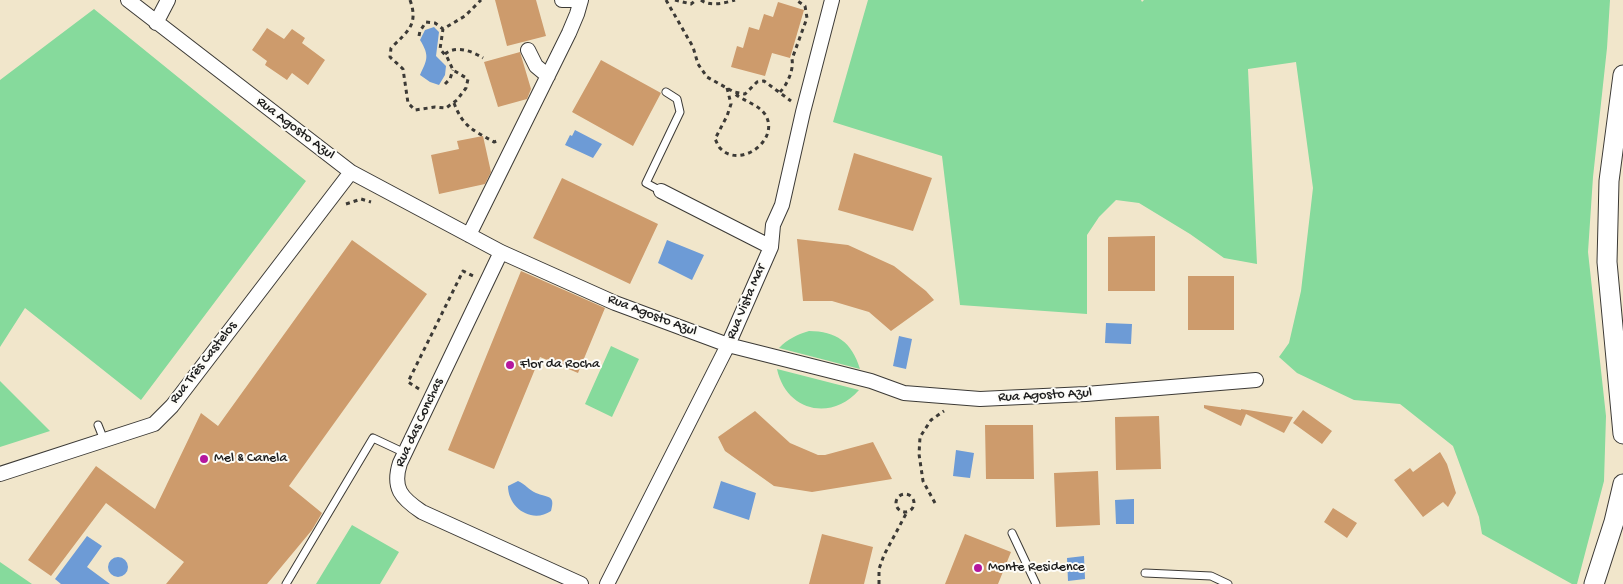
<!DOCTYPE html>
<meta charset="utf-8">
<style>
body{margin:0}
canvas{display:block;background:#f1e6cb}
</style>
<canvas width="1623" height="584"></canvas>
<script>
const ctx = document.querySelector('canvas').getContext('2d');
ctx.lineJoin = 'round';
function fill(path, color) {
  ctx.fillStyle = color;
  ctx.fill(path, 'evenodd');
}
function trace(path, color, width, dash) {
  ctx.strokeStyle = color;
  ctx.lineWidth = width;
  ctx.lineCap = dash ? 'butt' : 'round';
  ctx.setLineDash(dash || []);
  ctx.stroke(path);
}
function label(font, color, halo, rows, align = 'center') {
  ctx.font = font + ' "Gochi Hand",sans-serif';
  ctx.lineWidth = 4;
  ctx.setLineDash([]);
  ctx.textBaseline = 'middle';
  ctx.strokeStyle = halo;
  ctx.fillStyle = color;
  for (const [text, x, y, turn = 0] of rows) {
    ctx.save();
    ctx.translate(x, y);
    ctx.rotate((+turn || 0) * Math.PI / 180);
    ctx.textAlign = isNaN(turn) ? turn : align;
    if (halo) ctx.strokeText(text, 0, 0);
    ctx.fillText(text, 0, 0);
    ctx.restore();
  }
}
fill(new Path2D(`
 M868,0H1141L1142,2L1144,0H1610L1607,48L1593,177L1588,252L1606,416L1604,481L1577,584H1572L1482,534L1479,517L1453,446L1400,404L1354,400L1297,373L1279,357L1289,343L1301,291L1313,188L1296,62L1248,69L1257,264L1224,258L1190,234L1139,203L1116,200L1099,217L1087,235V314L960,305L942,156L833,122Z
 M94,9L306,181L141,400L25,308L0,347V80Z
 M809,331C836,331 852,342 860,369L779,348C788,339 796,335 809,331Z
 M611,346L639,359L612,417L585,404Z
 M777,369L859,390C831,422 786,411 777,369Z
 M0,381L50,431L0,447Z
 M352,525L399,552L380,584H316Z
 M0,562L32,584H0Z`), '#86da9c');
fill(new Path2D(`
 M434,27L439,32L436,56L446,66L445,75L439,85L430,82L420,75C427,60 430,56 420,40L425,30Z
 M575,130L602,144L593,158L565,145L570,135L572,136Z
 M667,240L704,255L692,280L658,263Z
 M1106,323L1132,324L1131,344L1105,343Z
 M899,336L912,339L906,369L893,366Z
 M956,450L974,453L970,478L953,476Z
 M518,481C525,484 529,490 536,493C547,498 556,494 551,511C532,524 508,508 508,486Z
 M721,481L756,493L749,520L713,508Z
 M1134,499V524H1116L1115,500Z
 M87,536L102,546L87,567L110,584H61L55,579Z
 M1084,556L1085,579L1068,581L1067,558Z
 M108 567a10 10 0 1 1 20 0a10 10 0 1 1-20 0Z`), '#6d9bd6');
fill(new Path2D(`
 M495,0H536L546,36L507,46Z
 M778,2L804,10L790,58L772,53L765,76L731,67L737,46L743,48L749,27L759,30L764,14L773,17Z
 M267,28L284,39L292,29L305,38L302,43L325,60L308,85L292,73L287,80L265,65L267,61L252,50Z
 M520,52L531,89L527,99L498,107L484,62Z
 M601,60L661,93L633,146L572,112Z
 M483,136L491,172L485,184L439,194L431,155L459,149L457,141Z
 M854,153L932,178L913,231L838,210Z
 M562,178L658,224L630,284L533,238Z
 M1155,236V291H1108V237Z
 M797,239L848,245L894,266L926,291L934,300L891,331L869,312L832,301H803Z
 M352,240L427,294L289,486L322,513L312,530L267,584H166L184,562L106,503L51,576L28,560L96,466L155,509L201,413L218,426Z
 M521,271L605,308L578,373L540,357L494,469L448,450Z
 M1188,276H1234V330H1188Z
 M1204,405L1241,410V409L1293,417L1284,433L1246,414L1241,426L1204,408Z
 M1303,410L1332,431L1322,444L1293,423Z
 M755,411L790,443L818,455H825L873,442L892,479L812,492L774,486L725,451L718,437Z
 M1159,416L1161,469L1116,470L1115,417Z
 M985,425H1033L1034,479H986Z
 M1440,452L1447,464L1456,493L1448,507L1443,502L1423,517L1394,480L1410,468L1413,472Z
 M1098,471L1100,525L1056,527L1054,473Z
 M1333,508L1357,523L1347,538L1324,522Z
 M822,534L873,547L864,584H809Z
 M965,534L1011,552L998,584H945Z`), '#cd9b6c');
const lane = new Path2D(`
 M661,191L646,183L680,112L677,99L666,92
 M98,425L104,440
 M1012,533L1036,584
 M1145,573L1211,576L1228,584
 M286,584L373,438L405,453`);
const street = new Path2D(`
 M128,0L351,172L501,252L615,303L728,345L871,381L904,393L980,399L1086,394L1256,380
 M562,0H573
 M156,23L168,0
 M528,50L536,66L548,76
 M661,191L771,247
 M469,235L569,33L577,14L581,0
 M501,252L400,463C392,488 401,498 422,512L581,584
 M0,474L154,424L172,406L351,172
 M607,584L728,345L771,247L773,225L782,205L803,112L832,0`);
const secondary = new Path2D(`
 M1623,75L1609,181L1607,262L1623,434
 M1594,584L1614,522L1623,484`);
trace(lane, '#3c3a36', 9);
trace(street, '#3c3a36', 16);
trace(secondary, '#3c3a36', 21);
trace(new Path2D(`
 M410,0C419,25 407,32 391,48L390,57L403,69L408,103L415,110L435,107L446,108L457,100L466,88L468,79L453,70L447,57L440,49L443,29L465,16L481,0
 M666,0L693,47L698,64L707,77L734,92L745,94L757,82L764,81L791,101
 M675,0L691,4L696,0
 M701,0C710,7 725,3 735,0
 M419,36L420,31L426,22L435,23L443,29
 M445,54C456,45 472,51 483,58
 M445,84L450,79L453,70
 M727,88L731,104L727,116L715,139C717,142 718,147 721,149C740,168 777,142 767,118C762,105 744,102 734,93
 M780,92C787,85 794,70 792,59L807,18L805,6L796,0
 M454,103C463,127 473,130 494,142L500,140
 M346,204L361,199L371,202
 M419,389L408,382L463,271L473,276
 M896 503a9 9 0 1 1 18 0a9 9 0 1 1-18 0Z
 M935,503L923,481L919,454L920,437L931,420L944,411
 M879,584V569L884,555L907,512`), '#3c3a36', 3, [4, 4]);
trace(lane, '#fff', 7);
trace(street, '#fff', 14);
trace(secondary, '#fff', 19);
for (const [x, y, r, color] of [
 [510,365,5,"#b5179e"],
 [204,459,5,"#b5179e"],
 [978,568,5,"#b5179e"]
]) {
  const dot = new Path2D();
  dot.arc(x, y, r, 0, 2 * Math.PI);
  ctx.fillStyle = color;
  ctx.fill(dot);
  trace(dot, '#fdfcf7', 2);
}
label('14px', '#1c1c1c', '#fdfcf7', [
 ["Rua Agosto Azul",295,129,37],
 ["Rua Vista Mar",747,302,-67],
 ["Rua Agosto Azul",652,316,21],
 ["Rua Três Castelos",204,363,-52],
 ["Rua Agosto Azul",1045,396,-3],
 ["Rua das Conchas",420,423,-65]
]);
label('14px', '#1c1c1c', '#fdfcf7', [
 ["Flor da Rocha",520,365],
 ["Mel & Canela",214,459],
 ["Monte Residence",988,568]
], 'left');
</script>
